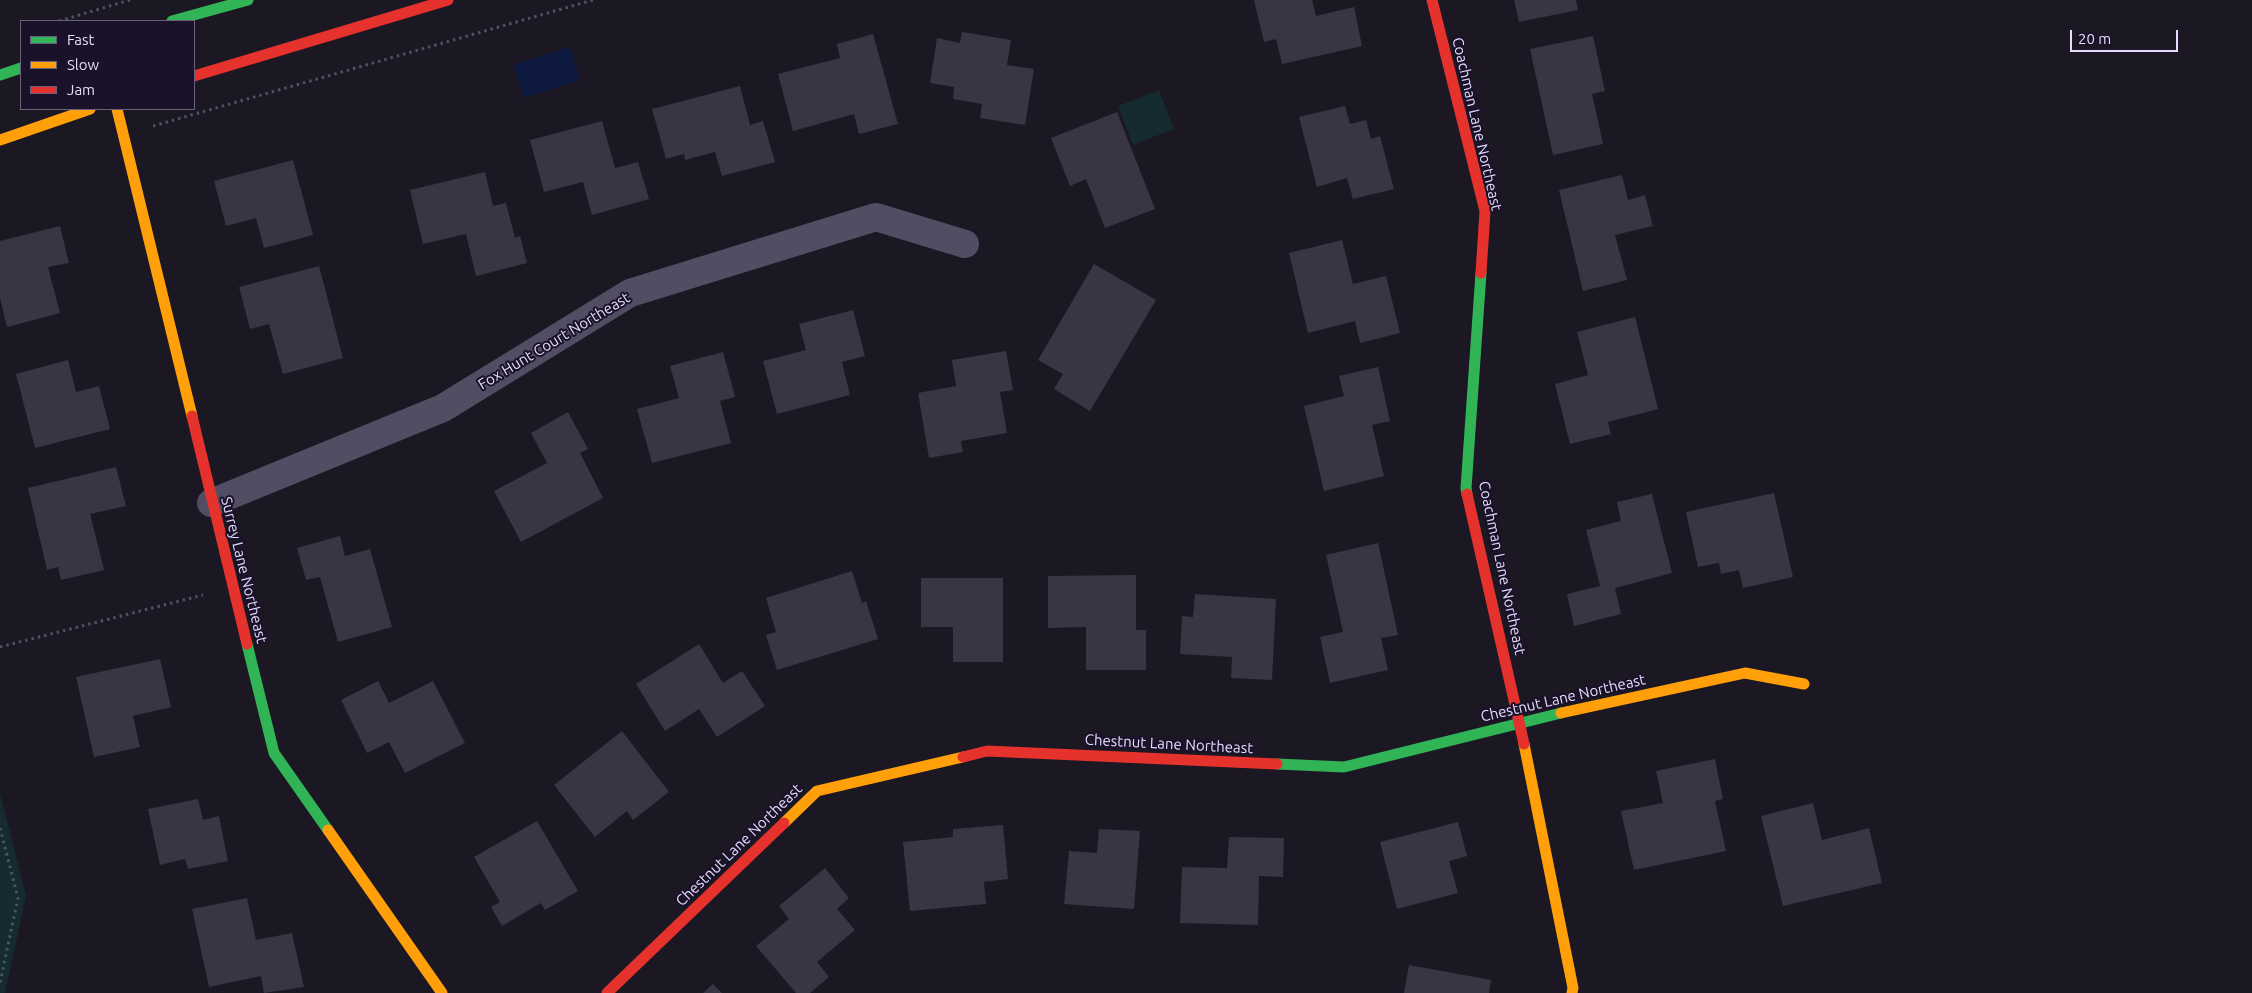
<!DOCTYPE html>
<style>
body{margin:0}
#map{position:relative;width:2252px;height:993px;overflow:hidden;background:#1b1723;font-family:Ubuntu,sans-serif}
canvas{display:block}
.legend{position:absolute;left:20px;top:20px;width:175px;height:90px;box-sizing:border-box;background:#191228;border:1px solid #6a627d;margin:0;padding:6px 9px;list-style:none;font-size:15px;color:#e4dbfd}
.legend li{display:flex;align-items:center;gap:10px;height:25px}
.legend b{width:25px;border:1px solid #6a627d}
.scale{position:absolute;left:2070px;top:30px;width:108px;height:22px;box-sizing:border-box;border:2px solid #e4dbfd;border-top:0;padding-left:6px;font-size:15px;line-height:18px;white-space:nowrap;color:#e4dbfd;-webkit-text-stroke:4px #191228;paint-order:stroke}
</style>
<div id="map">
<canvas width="2252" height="993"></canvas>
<ul class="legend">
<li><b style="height:6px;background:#30b455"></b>Fast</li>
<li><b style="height:6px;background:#ff9f0a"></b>Slow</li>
<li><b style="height:6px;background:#e5322d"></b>Jam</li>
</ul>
<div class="scale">20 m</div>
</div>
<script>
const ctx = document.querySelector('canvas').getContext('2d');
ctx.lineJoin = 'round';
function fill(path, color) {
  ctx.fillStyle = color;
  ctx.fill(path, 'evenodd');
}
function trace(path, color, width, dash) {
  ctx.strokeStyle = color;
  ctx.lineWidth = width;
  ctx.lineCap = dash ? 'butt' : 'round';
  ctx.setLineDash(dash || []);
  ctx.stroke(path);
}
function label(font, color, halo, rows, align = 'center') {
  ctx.font = font + ' Ubuntu,sans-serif';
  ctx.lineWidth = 4;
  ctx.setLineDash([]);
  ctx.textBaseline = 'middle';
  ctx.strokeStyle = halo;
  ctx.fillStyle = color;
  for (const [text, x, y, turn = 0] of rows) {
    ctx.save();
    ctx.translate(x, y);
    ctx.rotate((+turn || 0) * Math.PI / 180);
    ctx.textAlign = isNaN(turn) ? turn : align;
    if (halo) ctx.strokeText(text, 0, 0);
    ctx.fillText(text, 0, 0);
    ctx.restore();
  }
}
fill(new Path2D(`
 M1159,90L1174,129L1133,145L1118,106Z
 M0,793L26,896L5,993H0Z`), '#162b2f');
fill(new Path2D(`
 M570,47L580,80L524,98L513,65Z`), '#0f1a41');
fill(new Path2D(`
 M1254,0H1312L1316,16L1354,7L1362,46L1282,64L1276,39L1264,42Z
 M1514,0H1576L1578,10L1519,22Z
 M962,32L1011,40L1007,65L1034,69L1025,125L980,118L982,104L953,99L954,87L930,83L937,38L960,43Z
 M873,34L898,124L859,134L854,114L793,131L778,74L840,58L837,44Z
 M1593,36L1605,91L1592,94L1603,144L1553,155L1530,49Z
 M740,86L750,125L763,121L775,162L722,176L715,152L685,160L684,154L666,159L652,109Z
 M1345,106L1350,124L1366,120L1371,139L1380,136L1394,189L1353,199L1347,178L1317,187L1299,117Z
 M1117,112L1155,209L1105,228L1086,179L1070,186L1051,138Z
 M602,121L615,168L638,162L649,199L592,215L583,182L544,192L530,140Z
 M293,160L313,235L264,248L256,218L226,226L214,181Z
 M485,172L493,206L506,203L515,238L520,236L527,263L476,276L466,234L423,244L410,190Z
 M1622,175L1628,200L1645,195L1653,226L1615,235L1627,280L1583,291L1559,190Z
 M60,226L69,263L48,267L60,313L7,327L0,298V241Z
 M1342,240L1353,284L1386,276L1400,333L1360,343L1355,321L1308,333L1289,253Z
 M1094,264L1156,300L1090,411L1054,389L1063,374L1038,360Z
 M319,266L343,358L283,374L269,324L250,329L239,287Z
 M853,310L865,356L842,362L850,395L777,414L763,361L806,350L799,324Z
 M1635,317L1658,409L1608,422L1611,434L1570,444L1555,384L1588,375L1577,332Z
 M1006,351L1013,390L1000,392L1007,433L961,441L963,452L929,458L918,393L956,386L952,360Z
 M723,352L735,397L720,401L731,443L652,463L637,409L679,398L670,366Z
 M68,360L76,392L99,386L110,429L35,448L16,374Z
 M1378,367L1390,421L1372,425L1384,476L1324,491L1304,406L1344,396L1339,376Z
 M568,412L588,449L580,453L603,498L521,542L494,491L547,463L531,433Z
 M116,467L126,506L90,514L104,570L61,580L58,567L47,570L28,488Z
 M1774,493L1793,577L1743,588L1739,570L1721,574L1719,563L1698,567L1686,512Z
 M1652,494L1672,573L1615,588L1621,614L1574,626L1567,594L1600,586L1586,530L1621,521L1617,502Z
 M340,536L345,556L370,549L392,627L338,642L320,577L306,580L297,548Z
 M1378,543L1398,635L1381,638L1388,670L1330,683L1320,637L1343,632L1326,555Z
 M852,571L862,603L866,601L878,639L777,670L766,635L776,632L766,598Z
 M1136,575V630H1146V670H1086V627L1048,628V576Z
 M921,578H1003V662H953V627H921Z
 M1195,594L1276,599L1272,680L1231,678L1232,657L1180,654L1182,616L1193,617Z
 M699,644L723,683L742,671L765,706L717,737L699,709L665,731L636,684Z
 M160,659L171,707L133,716L140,747L94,757L76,677Z
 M378,681L389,703L433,681L465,743L405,773L389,742L367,753L341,700Z
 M622,731L669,792L633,820L627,811L595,837L554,785Z
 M1715,759L1723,799L1715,801L1726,851L1634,870L1621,811L1663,803L1656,771Z
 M198,799L203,820L219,816L228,861L188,869L185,859L160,865L148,809Z
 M1813,803L1822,840L1869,828L1882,883L1783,906L1761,816Z
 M537,821L578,891L545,910L541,903L502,926L491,907L500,902L474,857Z
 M1458,822L1467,856L1449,861L1458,893L1397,909L1380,842Z
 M1003,825L1008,879L984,882L986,904L910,911L903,842L953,837V829Z
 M1099,829L1140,831L1134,909L1064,904L1069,851L1097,853Z
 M1229,837L1284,838L1283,877L1259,876L1258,925L1180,923L1182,867L1227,868Z
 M825,868L849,898L837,909L855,930L817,962L829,977L810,993H796L756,946L789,919L779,906Z
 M247,898L256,940L292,933L304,987L264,993L261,976L209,987L192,909Z
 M1409,965L1491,980L1489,993H1404Z
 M713,984L722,993H703Z`), '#3a3544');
trace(new Path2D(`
 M59,21L130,0
 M153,126L593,0
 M0,647L203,595
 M0,828L18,898L0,983`), '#4c5464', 3, [2.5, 4]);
trace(new Path2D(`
 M211,503L443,408L630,293L876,217L965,244`), '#514d62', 28);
trace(new Path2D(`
 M172,21L248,0
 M0,75L21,68
 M1467,494L1466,488L1481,273
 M247,644L274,753L328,830
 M1277,764L1344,767L1561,713`), '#30b455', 11);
trace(new Path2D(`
 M117,109L192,416
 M0,140L90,109
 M1561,713L1745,673L1804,684
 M1524,744L1573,988L1572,993
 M784,823L817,791L963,757
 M328,830L442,993`), '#ff9f0a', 11);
trace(new Path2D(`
 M1432,0L1485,211L1481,273
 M194,76L448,0
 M192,416L247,644
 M1467,494L1524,744
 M963,757L987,751L1277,764
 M607,993L784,823`), '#e5322d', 11);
label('15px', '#e4dbfd', '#191228', [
 ["Coachman Lane Northeast",1477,124,77],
 ["Fox Hunt Court Northeast",554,341,-31],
 ["Coachman Lane Northeast",1502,568,78],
 ["Surrey Lane Northeast",244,570,76],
 ["Chestnut Lane Northeast",1563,698,-13],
 ["Chestnut Lane Northeast",1169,744,3],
 ["Chestnut Lane Northeast",739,845,-44]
]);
</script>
